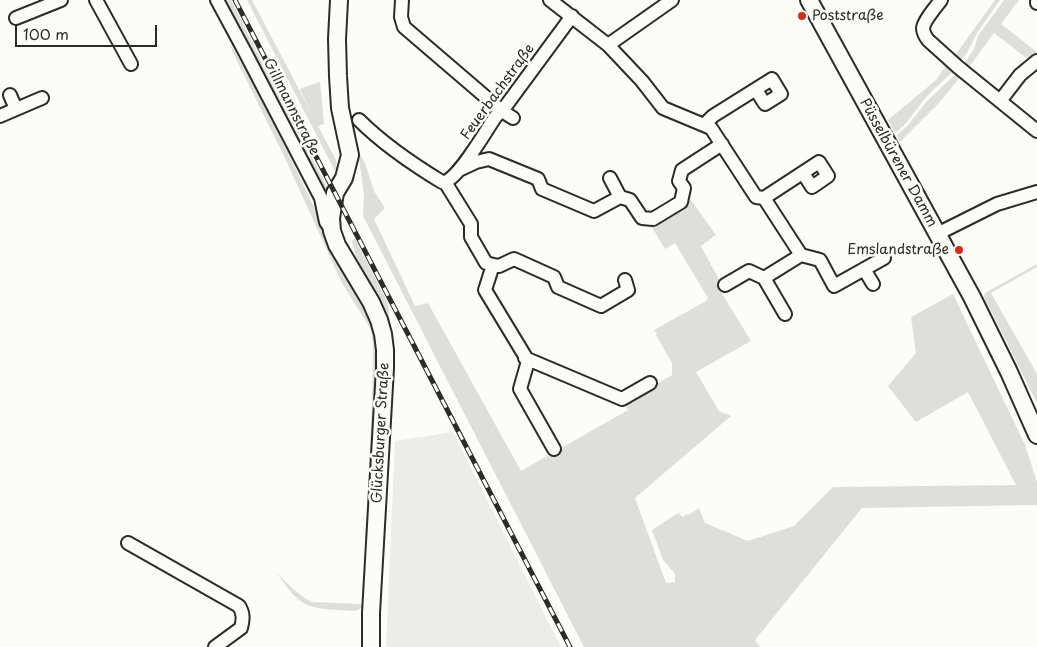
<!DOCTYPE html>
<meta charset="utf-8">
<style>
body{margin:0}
#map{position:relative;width:1037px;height:647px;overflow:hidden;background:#fdfcf7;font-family:"Playpen Sans",sans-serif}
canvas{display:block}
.scale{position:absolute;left:15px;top:25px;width:142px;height:22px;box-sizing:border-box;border:2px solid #2b2b2b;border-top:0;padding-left:6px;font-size:15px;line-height:18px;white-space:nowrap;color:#2b2b2b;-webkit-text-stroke:4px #fdfcf7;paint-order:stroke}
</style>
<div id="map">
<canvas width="1037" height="647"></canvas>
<div class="scale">100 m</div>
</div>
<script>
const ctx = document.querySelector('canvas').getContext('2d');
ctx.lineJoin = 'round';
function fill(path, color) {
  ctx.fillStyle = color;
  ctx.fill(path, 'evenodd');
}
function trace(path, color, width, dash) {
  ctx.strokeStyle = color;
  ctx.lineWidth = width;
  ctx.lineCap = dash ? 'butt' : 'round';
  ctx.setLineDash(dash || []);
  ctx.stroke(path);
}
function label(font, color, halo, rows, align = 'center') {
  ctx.font = font + ' "Playpen Sans",sans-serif';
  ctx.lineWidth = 5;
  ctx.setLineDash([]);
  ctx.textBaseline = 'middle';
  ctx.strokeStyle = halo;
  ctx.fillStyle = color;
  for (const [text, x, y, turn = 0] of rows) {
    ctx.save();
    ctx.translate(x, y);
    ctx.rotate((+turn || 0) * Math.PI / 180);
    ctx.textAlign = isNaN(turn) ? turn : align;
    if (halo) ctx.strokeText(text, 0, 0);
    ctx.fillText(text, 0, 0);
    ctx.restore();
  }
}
fill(new Path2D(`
 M453,432L561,647H386L395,441Z`), '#edece8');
fill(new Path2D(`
 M222,0H231L261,60L329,190V195L324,199Z
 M247,0H252L312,114L300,89L320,82L324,124L318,126L336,160L337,167L335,171Z
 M995,0H1000L977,33L967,53L958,63L953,58Z
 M1004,0H1019L1001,24L1037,52V56L1029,60L994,33L967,70L962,66L974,49L978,36Z
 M230,43L250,78L289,155L324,228L374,325L378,351L365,606C364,606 358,610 358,610C353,612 344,610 338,610C303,609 296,601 277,573C288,584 298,595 312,602L362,604L372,404L373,342L370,328L342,283L284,156L233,53Z
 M949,61L956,68C946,79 934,88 924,100C914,111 908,124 895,133L888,120L936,80Z
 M959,71L963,74L938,104L900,142L897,135L908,125L927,101Z
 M358,151L365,163L374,191L385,208L374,219L415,306L428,303L521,471L628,410L624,403L672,375V363L656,335L657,334L654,330L706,301L708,298L675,243L665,249L650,224L691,200L716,235L701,246L724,289L721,292L751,341L696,372L719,411L731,416L635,498L666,583L675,582V574L663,560L652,530L678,513L684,517L685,516V514L688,515L699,508L705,523L748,541L794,526L833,487L1016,485L968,392L916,422L888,386L916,353L911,317L953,294L1025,445L1037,482V505L862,508L755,640L760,647H584L363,216L364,195Z
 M353,239H355L388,303L392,341L389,433L373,297L356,257L352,242Z
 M1037,264V267L991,293L1037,374V403L984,297L985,293Z`), '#dfdeda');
const minor = new Path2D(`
 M96,0L131,64
 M217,0L245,52L321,198L326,222L330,228
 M402,0L401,17L404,27L502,111L513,118
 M550,0L608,45L642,81L663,108L711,128L756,197L764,198L801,255L764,278L785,314
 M941,0C936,7 924,20 923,28C923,32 925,36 928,40L958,67L1037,131
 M1037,2V3
 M16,18L61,0
 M608,45L672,0
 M10,95L16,109
 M1000,101L1020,75L1037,61
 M0,116L42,98
 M359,120C382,143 414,165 442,182H445L471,224V237L486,263L493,265L485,290L528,361L520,389L554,449
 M704,125L713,116L772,79L781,94L765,104L756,90
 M461,169L476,162L489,159L538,179L542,189L594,211L620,197L630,200L642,218L653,219L681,202L684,188L679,181L682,170L722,144
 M610,178L620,197
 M445,182C461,175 485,132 496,116L502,111L572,16
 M764,198L819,162L828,176L812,187L803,173
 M937,234L997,204L1037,192
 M801,255L820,260L834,286L884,258
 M493,265L499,266L514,259L554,277L558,287L601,306L628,290L625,280
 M864,269L873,284
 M725,285L749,271L764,278
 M525,358L622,399L650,383
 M128,543L239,606C244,614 243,620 241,628L215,647`);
const major = new Path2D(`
 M339,0L337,39L338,76L340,108L350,155L344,178L335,193L331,218L332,231L337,245L371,302L379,320L383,334L385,350V368L371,613V647
 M809,0L972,297L1009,372L1037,435`);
trace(minor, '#2b2b2b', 16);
trace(major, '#2b2b2b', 20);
trace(minor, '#fdfcf7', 12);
trace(major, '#fdfcf7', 16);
const rail = new Path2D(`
 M235,0L570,647`);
trace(rail, '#2b2b2b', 5);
trace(rail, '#fdfcf7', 3, [9]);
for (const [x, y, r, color] of [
 [802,16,5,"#c8321e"],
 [959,250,5,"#c8321e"]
]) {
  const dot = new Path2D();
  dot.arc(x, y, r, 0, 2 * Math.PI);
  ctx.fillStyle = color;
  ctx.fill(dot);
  trace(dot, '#fdfcf7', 2);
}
label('14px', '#2b2b2b', '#fdfcf7', [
 ["Poststraße",812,16],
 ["Emslandstraße",949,250,"right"]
], 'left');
label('14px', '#2b2b2b', '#fdfcf7', [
 ["Feuerbachstraße",498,92,-54],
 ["Gillmannstraße",291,107,63],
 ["Püsselbürener Damm",898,163,61],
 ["Glücksburger Straße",381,433,-87]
]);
</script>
